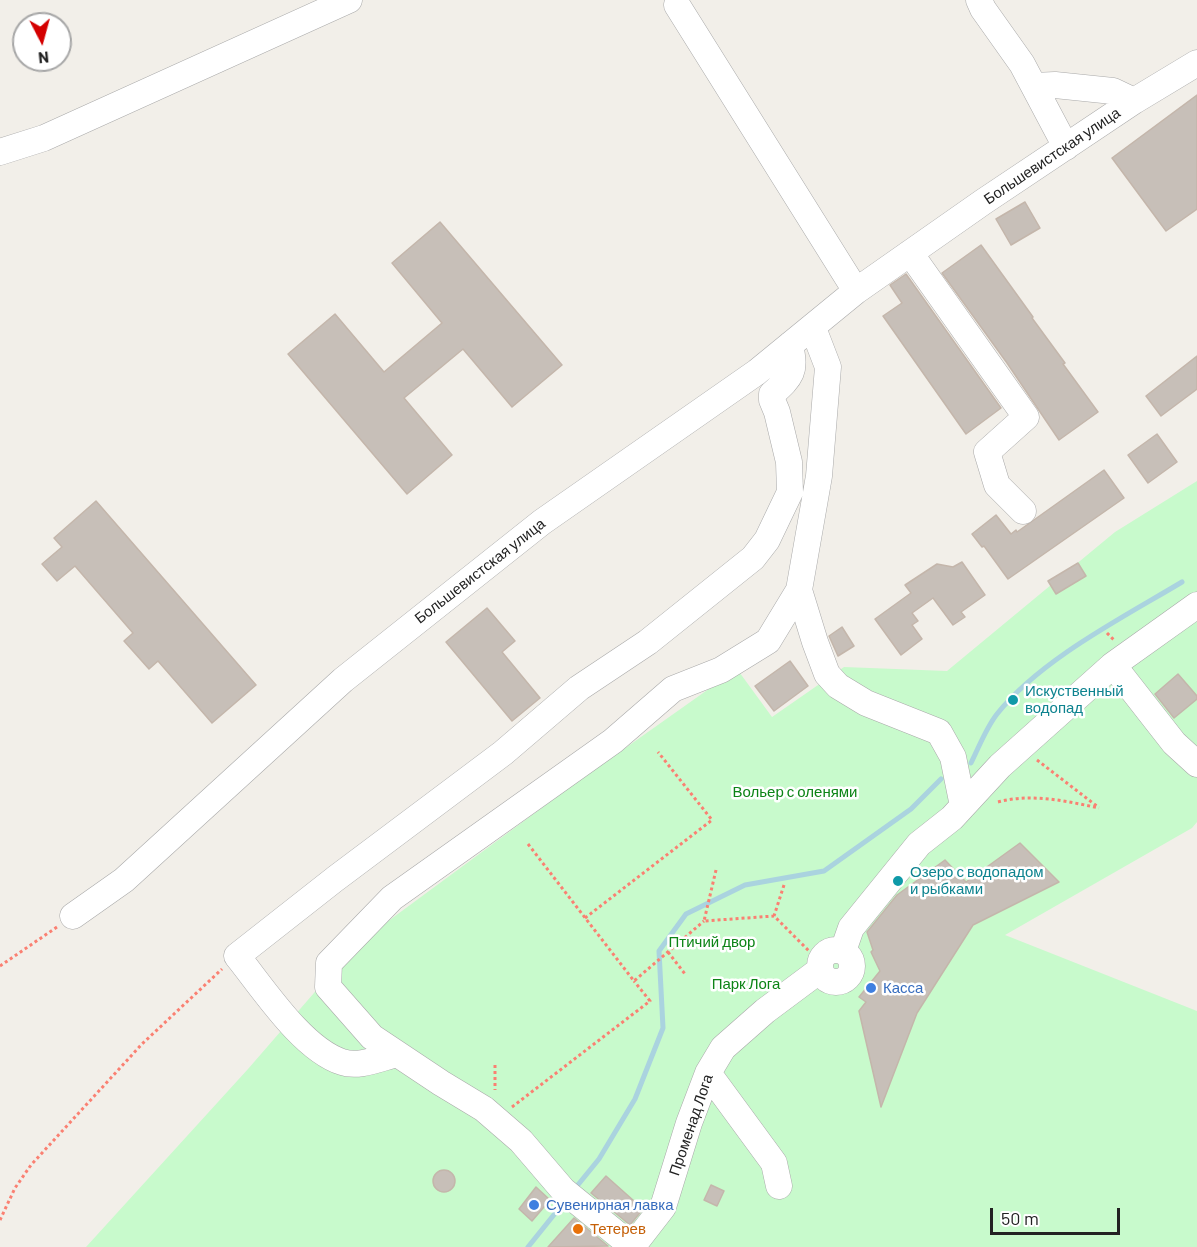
<!DOCTYPE html>
<meta charset="utf-8">
<style>
body{margin:0}
#map{position:relative;width:1197px;height:1247px;overflow:hidden;background:#f2efe9;font-family:Barlow,sans-serif}
canvas{display:block}
.north{position:absolute;left:12px;top:12px;width:60px;height:60px;box-sizing:border-box;background:#fff;border:2px solid #a7a7a7;border-radius:50%;rotate:174deg;font-size:16px;font-weight:700;line-height:24px;text-align:center;color:#222}
.north::after{content:'';display:block;margin:auto;width:21px;height:27px;background:#d40000;clip-path:polygon(50% 0,100% 100%,50% 72%,0 100%)}
.scale{position:absolute;left:990px;top:1208px;width:130px;height:27px;box-sizing:border-box;border:3px solid #222;border-top:0;padding-left:8px;font-size:18px;line-height:21px;white-space:nowrap;color:#222;-webkit-text-stroke:4px #fff;paint-order:stroke}
</style>
<div id="map">
<canvas width="1197" height="1247"></canvas>
<div class="north">N</div>
<div class="scale">50 m</div>
</div>
<script>
const ctx = document.querySelector('canvas').getContext('2d');
ctx.lineJoin = 'round';
function fill(path, color) {
  ctx.fillStyle = color;
  ctx.fill(path, 'evenodd');
}
function trace(path, color, width, dash) {
  ctx.strokeStyle = color;
  ctx.lineWidth = width;
  ctx.lineCap = dash ? 'butt' : 'round';
  ctx.setLineDash(dash || []);
  ctx.stroke(path);
}
function label(font, color, halo, rows, align = 'center') {
  ctx.font = font + ' Barlow,sans-serif';
  ctx.lineWidth = 5;
  ctx.setLineDash([]);
  ctx.textBaseline = 'middle';
  ctx.strokeStyle = halo;
  ctx.fillStyle = color;
  for (const [text, x, y, turn = 0] of rows) {
    ctx.save();
    ctx.translate(x, y);
    ctx.rotate((+turn || 0) * Math.PI / 180);
    ctx.textAlign = isNaN(turn) ? turn : align;
    if (halo) ctx.strokeText(text, 0, 0);
    ctx.fillText(text, 0, 0);
    ctx.restore();
  }
}
fill(new Path2D(`
 M1197,481V822L1192,828L1005,935L1197,1011V1247H86L248,1069L340,963L368,936L566,790L737,669L772,717L844,667L947,671L1115,532Z`), '#c8facc');
trace(new Path2D(`
 M971,763C979,747 986,728 997,714C1041,659 1122,618 1182,582
 M577,1186L599,1159L635,1099L663,1028L659,951L686,914L745,885L824,871L911,809L941,779
 M528,1247L565,1201`), '#aad3df', 5);
const building = new Path2D(`
 M1197,95V209L1166,231L1112,158Z
 M1025,202L1040,228L1011,245L996,219Z
 M440,222L562,365L512,407L463,349L404,398L452,455L407,494L288,354L335,314L384,372L442,323L392,263Z
 M981,245L1033,317L1032,318L1065,363L1063,364L1098,412L1059,440L1007,363L942,273Z
 M906,274L1001,408L966,434L883,316L902,303L890,285Z
 M1197,356V389L1161,416L1146,396Z
 M1157,434L1177,462L1148,483L1128,455Z
 M1104,470L1124,498L1008,579L984,546L982,547L972,534L996,515L1011,534L1016,530L1017,532Z
 M96,501L256,685L212,723L158,661L149,669L124,641L133,633L75,566L57,581L42,564L62,547L54,538Z
 M962,562L985,595L961,612L965,617L953,625L933,598L912,613L918,621L912,625L922,639L901,655L875,619L911,593L905,585L937,564L953,567Z
 M1078,563L1086,576L1056,594L1048,581Z
 M487,608L515,641L502,652L540,698L512,721L446,642Z
 M842,627L854,646L838,656L829,636Z
 M790,661L808,686L774,711L755,686Z
 M1178,674L1197,696V699L1174,718L1155,694Z
 M1020,843L1059,882L973,925L917,1013L881,1107L859,1011L866,1002L859,997L880,971L871,952L873,950L867,932L897,895L945,860L966,882Z
 M433 1181a11 11 0 1 1 22 0a11 11 0 1 1-22 0Z
 M606,1176L643,1209L630,1225L591,1193Z
 M711,1185L724,1191L717,1206L704,1200Z
 M536,1187L550,1200L532,1221L519,1209Z
 M574,1218L608,1246L548,1247Z`);
fill(building, '#c7bfb8');
trace(building, '#c4b6ab', 1.5);
const minor = new Path2D(`
 M979,0L983,9L1022,64L1066,147
 M677,5L856,291
 M1034,86L1055,85L1113,91L1134,101
 M0,152L44,138L349,0
 M910,253L1026,417L987,452L997,485L1023,511
 M799,590L815,642L827,674L838,686L866,703L939,732L953,757L963,806
 M1113,665L1174,743L1197,764
 M73,916L124,880L343,680L542,522L757,372L856,291L983,202L1134,101L1197,63
 M820 966a16 16 0 1 1 32 0a16 16 0 1 1-32 0Z
 M843,951L851,928L919,844L952,818L1000,766L1113,665L1197,605
 M397,1054C380,1058 359,1068 342,1062C302,1049 263,988 237,956L335,879L503,753L579,688L648,642L753,558L767,540L790,492L789,462L777,412L772,400V394C792,376 796,372 790,345
 M708,1073L774,1163L779,1186
 M632,1247L663,1207L689,1123L708,1073L723,1048L765,1011L820,970
 M633,1247L563,1190L521,1141L484,1109L441,1083L372,1037L328,987L329,963L392,898L613,741L673,689L721,670L768,641L799,590L819,476L828,367L813,328`);
trace(minor, '#a9a9a9', 27);
trace(new Path2D(`
 M1107,633L1114,640
 M1037,760L1098,807
 M998,802C1031,793 1066,801 1099,808
 M528,844L634,981L704,921
 M716,870L704,921L774,916
 M784,885L774,916L810,952
 M585,918L712,820L658,752
 M668,952L685,974
 M0,966L57,927
 M495,1065V1090
 M512,1107L650,1001L634,981
 M0,1220L15,1188L31,1165L142,1044L222,969`), '#fa8072', 3, [3, 3]);
trace(minor, '#fff', 26);
for (const [x, y, r, color] of [
 [1013,700,6,"#0f9aa8"],
 [898,881,6,"#0f9aa8"],
 [871,988,6,"#3f7fe0"],
 [534,1205,6,"#3f7fe0"],
 [578,1229,6,"#e8710a"]
]) {
  const dot = new Path2D();
  dot.arc(x, y, r, 0, 2 * Math.PI);
  ctx.fillStyle = color;
  ctx.fill(dot);
  trace(dot, '#fff', 2);
}
label('15px', '#222', '#fff', [
 ["Большевистская улица",1052,156,-34],
 ["Большевистская улица",480,571,-38],
 ["Променад Лога",691,1125,-71]
]);
label('15px', '#0d838f', '#fff', [
 ["Искуственный",1025,691],
 ["водопад",1025,708],
 ["Озеро с водопадом",910,872],
 ["и рыбками",910,889]
], 'left');
label('15px', '#0c8416', '#fff', [
 ["Вольер с оленями",795,792],
 ["Птичий двор",712,942],
 ["Парк Лога",746,984]
]);
label('15px', '#366cbe', '#fff', [
 ["Касса",883,988],
 ["Сувенирная лавка",546,1205]
], 'left');
label('15px', '#c56008', '#fff', [
 ["Тетерев",590,1229]
], 'left');
</script>
